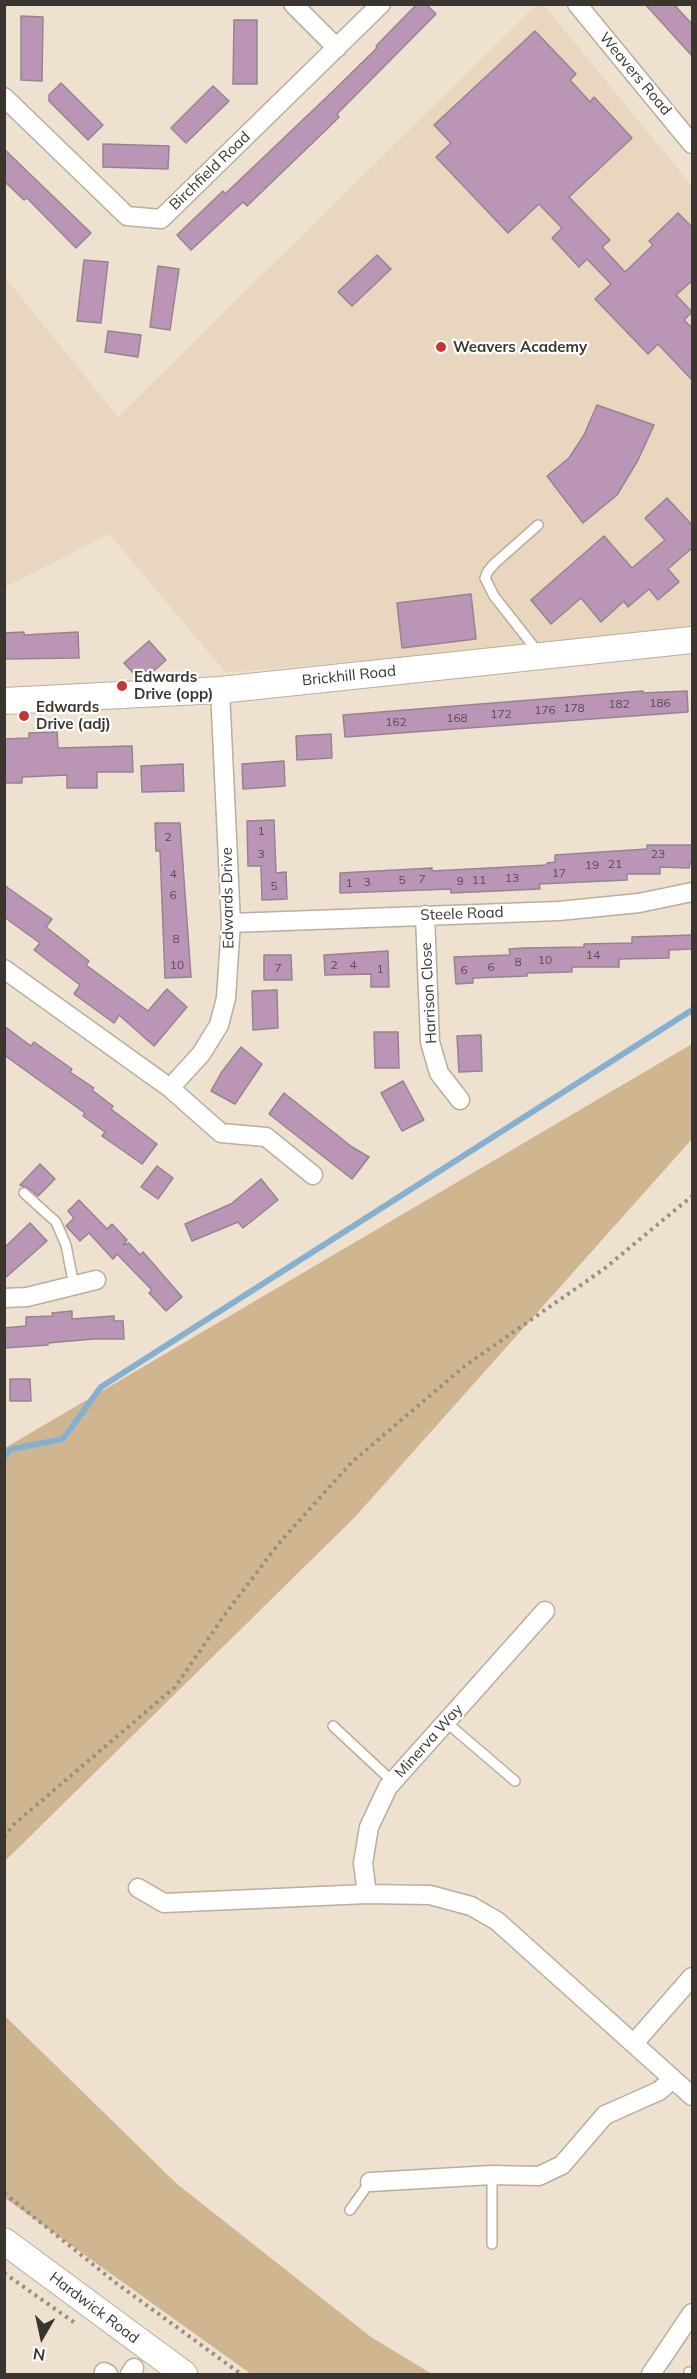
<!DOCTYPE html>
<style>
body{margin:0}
#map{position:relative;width:697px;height:2379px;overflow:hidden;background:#eee1cf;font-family:Mulish,sans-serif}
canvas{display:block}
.frame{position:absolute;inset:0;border:6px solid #3a352e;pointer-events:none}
.north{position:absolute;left:12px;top:2307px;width:60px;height:60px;-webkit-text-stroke:4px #fff;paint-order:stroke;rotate:189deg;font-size:16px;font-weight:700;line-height:24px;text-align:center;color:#3a352e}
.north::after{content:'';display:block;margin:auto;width:21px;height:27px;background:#3a352e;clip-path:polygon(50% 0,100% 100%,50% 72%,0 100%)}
</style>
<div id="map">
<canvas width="697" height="2379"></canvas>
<div class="frame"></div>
<div class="north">N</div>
</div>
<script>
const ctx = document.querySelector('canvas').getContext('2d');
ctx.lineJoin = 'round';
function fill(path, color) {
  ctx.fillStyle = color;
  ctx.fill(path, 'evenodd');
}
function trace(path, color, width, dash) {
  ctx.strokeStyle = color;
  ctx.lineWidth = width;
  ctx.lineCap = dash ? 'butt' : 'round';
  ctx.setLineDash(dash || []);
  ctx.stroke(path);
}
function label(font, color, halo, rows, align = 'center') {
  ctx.font = font + ' Mulish,sans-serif';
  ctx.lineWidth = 4.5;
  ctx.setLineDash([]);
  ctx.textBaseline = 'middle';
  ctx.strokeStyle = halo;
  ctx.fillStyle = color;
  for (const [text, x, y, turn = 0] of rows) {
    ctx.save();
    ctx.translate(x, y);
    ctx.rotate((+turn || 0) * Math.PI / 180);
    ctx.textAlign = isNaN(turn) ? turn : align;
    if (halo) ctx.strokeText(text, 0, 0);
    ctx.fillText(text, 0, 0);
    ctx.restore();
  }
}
fill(new Path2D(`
 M536,5H544L692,186V626L553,643L226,673L109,534L5,587L4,276L118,417Z`), '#e8d7be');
fill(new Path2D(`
 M692,1044V1139L355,1517L5,1861V1448Z
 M5,2016L177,2184L371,2337L432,2374H251L5,2198Z`), '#d0b690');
trace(new Path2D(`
 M4,1456L12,1449L63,1439L101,1387L692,1010`), '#86b0cf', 6);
const building = new Path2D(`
 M417,4H426L436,14L337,114L339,117L328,128L247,206L243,202L191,250L177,235L223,191L225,194L330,94L377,48L376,46Z
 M645,4H674L678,9L693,25V57Z
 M21,16L43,17L42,81L21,80Z
 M234,20H257V84H233Z
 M535,31L576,74L570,80L590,102L594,97L632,138L569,197L610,240L602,247L625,272L653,245L649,241L678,213L693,228V280L676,295L692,312L684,320L693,329V381L658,344L648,354L595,299L611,284L587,259L579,267L552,238L562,228L539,204L508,233L436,157L451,143L434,125Z
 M61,83L103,125L88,140L49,101V95Z
 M213,86L229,101L186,143L171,128Z
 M103,144L169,146L168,169L103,167Z
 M4,149L91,233L76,248L27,198L24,200L4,181Z
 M377,255L391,269L352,306L338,292Z
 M84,260L108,262L101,323L77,321Z
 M158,266L179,269L170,330L150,327Z
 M108,331L141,335L138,357L105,352Z
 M597,405L654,425L638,460L617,495L583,523L547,476L569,458L584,435Z
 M667,498L693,526V547L668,569L679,582L658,600L649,589L628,607L624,601L601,622L581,598L551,624L531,600L604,536L632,568L665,540L645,518Z
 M471,594L476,639L402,648L397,603Z
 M24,632V635L78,632L79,658L4,659V633Z
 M149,641L166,660L146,678L139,671L135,675L124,663Z
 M643,691V693L687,691L688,712L345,737L343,715Z
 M57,732L58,748L132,746L133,772H97V788H67V775L22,777V783H4V739L29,738V733Z
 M331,734L332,758L297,760L296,736Z
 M284,761L285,786L243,789L242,764Z
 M183,764L184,791L142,792L141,766Z
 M274,820L276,873L286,872L287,899L262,900L261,866H248L247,821Z
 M155,823H180L191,977L165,978L160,851H156Z
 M647,845H693V863H690L689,868L660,867V874H627V880L539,884L540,889L451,893V889L340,893V873L432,868V871L547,865V863L555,862V855L647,849Z
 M4,885L52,919L46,927L89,961L86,965L148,1011L167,989L187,1007L154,1046L119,1015L114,1023L74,994L80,985L34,950L40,943L4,917Z
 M693,935V949L669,950V958L619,959V967H572V972L527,973V976L473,978V983L456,984L454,957L510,955L509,949L525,948L584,947V944L632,943V937Z
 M388,951L389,987H371V974L325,975L324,955Z
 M264,955H291L292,980H264Z
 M277,990L278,1028L253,1030L252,991Z
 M4,1026L31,1046L34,1042L72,1069L70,1072L94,1088L92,1090L113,1106L111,1109L157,1144L142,1164L102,1136L105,1132L83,1116L85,1113L4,1055Z
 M374,1032H398L399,1068H375Z
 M481,1035L482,1071L459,1072L457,1036Z
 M241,1047L262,1064L235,1104L211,1091L221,1073Z
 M403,1081L424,1120L402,1131L381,1093Z
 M284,1093L352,1147L369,1157L352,1179L269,1114Z
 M40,1164L55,1179L38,1196L28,1188L20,1185Z
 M157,1166L173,1178L158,1199L141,1187Z
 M261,1179L278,1200L243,1228L238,1222L192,1241L185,1224L231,1204Z
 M79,1200L107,1229L112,1224L127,1240L123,1245L129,1243L140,1255L143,1252L182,1297L166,1311L149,1293L152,1290L117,1254L113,1259L89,1233L80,1241L66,1226L74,1218L68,1211Z
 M30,1223L47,1241L4,1279V1248Z
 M72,1311V1319L114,1316V1321H123L124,1339H93L48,1343V1345L4,1348V1328L26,1326V1317L53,1316L52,1313Z
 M10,1379H30L31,1401H10Z`);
fill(building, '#bb95b6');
trace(building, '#948491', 1.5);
const lane = new Path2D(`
 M538,652L494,596L485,578L488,571L494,564L538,525
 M24,1193L56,1222L66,1245L74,1286
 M446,1722L515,1781
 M333,1726L393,1782
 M350,2210L370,2182
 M492,2244V2175
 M689,2372L692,2374`);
const street = new Path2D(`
 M293,4L337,48
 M577,4L692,144
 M4,97L127,216L161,219L381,4
 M425,915L430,1042L439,1073L460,1100
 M231,923L559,911L639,903L692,892
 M4,969L170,1088L221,1133L266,1137L313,1175
 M170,1088L201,1054L219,1025L226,998L231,923L220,690
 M4,1298L27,1297L96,1280
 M138,1888L164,1903L367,1894L430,1895L471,1906L497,1921L692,2096
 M367,1894L363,1863L369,1827L388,1787L545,1611
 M635,2042L692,1977
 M370,2182L492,2175L539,2176L562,2165L605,2115L659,2091L673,2079
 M104,2372L108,2374
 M130,2374L134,2368
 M651,2374L692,2313`);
const secondary = new Path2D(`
 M4,701L220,690L692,640
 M4,2241L184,2374`);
trace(lane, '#b9ad9c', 12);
trace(street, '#b9ad9c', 21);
trace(secondary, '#b9ad9c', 28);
trace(new Path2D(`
 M4,1837L13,1825L175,1687L226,1613L280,1542L352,1462L466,1365L604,1269L692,1196
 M4,2193L116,2283L241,2374
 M4,2273L75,2323`), '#988f82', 4, [3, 4.5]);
trace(lane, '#fff', 9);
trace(street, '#fff', 18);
trace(secondary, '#fff', 26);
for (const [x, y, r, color] of [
 [441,347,6,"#c43636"],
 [122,686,6,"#c43636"],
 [24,716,6,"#c43636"]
]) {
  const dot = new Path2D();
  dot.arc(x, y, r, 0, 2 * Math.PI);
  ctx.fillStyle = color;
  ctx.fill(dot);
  trace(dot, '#fff', 2);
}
label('12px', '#5a4d50', null, [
 ["186",660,703],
 ["182",619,704],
 ["178",574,708],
 ["176",545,710],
 ["172",501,714],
 ["168",457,718],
 ["162",396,722],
 ["1",261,831],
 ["2",168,837],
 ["3",261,854],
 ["23",658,854],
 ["21",615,864],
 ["19",592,865],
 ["17",559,873],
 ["4",173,874],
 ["13",512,878],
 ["7",422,879],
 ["5",402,880],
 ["11",479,880],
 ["9",460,881],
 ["3",367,882],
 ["1",349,883],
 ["5",274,886],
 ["6",173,895],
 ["8",176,939],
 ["14",593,955],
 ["10",545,960],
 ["8",518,962],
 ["10",177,965],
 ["2",334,965],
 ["4",353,965],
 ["6",491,967],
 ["7",278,968],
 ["1",380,969],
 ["6",464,970]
]);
label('15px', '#3a352e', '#fff', [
 ["Weavers Road",635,74,50],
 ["Birchfield Road",210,171,-44],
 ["Brickhill Road",349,676,-6],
 ["Edwards Drive",228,898,-91],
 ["Steele Road",462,914,-2],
 ["Harrison Close",429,993,-93],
 ["Minerva Way",429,1741,-48],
 ["Hardwick Road",94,2308,37]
]);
label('bold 15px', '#3a352e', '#fff', [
 ["Weavers Academy",453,347],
 ["Edwards",134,677],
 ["Drive (opp)",134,694],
 ["Edwards",36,707],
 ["Drive (adj)",36,724]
], 'left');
</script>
